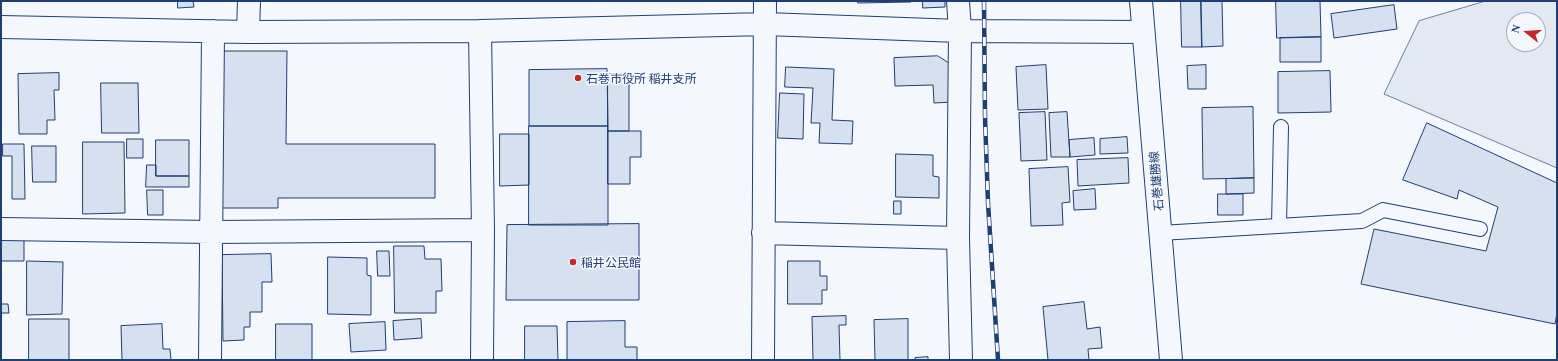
<!DOCTYPE html>
<meta charset="utf-8">
<style>
body{margin:0}
#map{position:relative;width:1558px;height:361px;overflow:hidden;background:#f4f7fb;font-family:Georgia,serif}
canvas{display:block}
.frame{position:absolute;inset:0;border:2px solid #1d3f73;pointer-events:none}
.north{position:absolute;left:1506px;top:12px;width:40px;height:40px;box-sizing:border-box;background:#f4f7fb;border:1px solid #9eadc5;border-radius:50%;rotate:287deg;font-size:11px;font-weight:700;line-height:16px;text-align:center;color:#1d3f73}
.north::after{content:'';display:block;margin:auto;width:14px;height:18px;background:#c62828;clip-path:polygon(50% 0,100% 100%,50% 72%,0 100%)}
</style>
<div id="map">
<canvas width="1558" height="361"></canvas>
<div class="frame"></div>
<div class="north">N</div>
</div>
<script>
const ctx = document.querySelector('canvas').getContext('2d');
ctx.lineJoin = 'round';
function fill(path, color) {
  ctx.fillStyle = color;
  ctx.fill(path, 'evenodd');
}
function trace(path, color, width, dash) {
  ctx.strokeStyle = color;
  ctx.lineWidth = width;
  ctx.lineCap = dash ? 'butt' : 'round';
  ctx.setLineDash(dash || []);
  ctx.stroke(path);
}
function label(font, color, halo, rows, align = 'center') {
  ctx.font = font + ' Georgia,"Noto Sans JP",serif';
  ctx.lineWidth = 3;
  ctx.setLineDash([]);
  ctx.textBaseline = 'middle';
  ctx.strokeStyle = halo;
  ctx.fillStyle = color;
  for (const [text, x, y, turn = 0] of rows) {
    ctx.save();
    ctx.translate(x, y);
    ctx.rotate((+turn || 0) * Math.PI / 180);
    ctx.textAlign = isNaN(turn) ? turn : align;
    if (halo) ctx.strokeText(text, 0, 0);
    ctx.fillText(text, 0, 0);
    ctx.restore();
  }
}
const green = new Path2D(`
 M1486,1H1557V168L1384,94L1419,21ZM1514,20H1538V44H1514Z`);
fill(green, '#e3e9f0');
trace(green, '#687fa3', 1);
const building = new Path2D(`
 M178,1H193L194,7L178,8Z
 M858,1H911V2L858,3Z
 M923,1H945V7L923,8Z
 M1181,1H1201L1202,47H1182Z
 M1201,1H1222L1223,46L1202,47Z
 M1276,1H1320L1321,37L1277,38Z
 M1394,5L1397,29L1334,38L1331,14Z
 M1321,37V62H1280V38Z
 M218,51H287L286,144H435V198H278V208H217Z
 M938,56L952,65L953,102L934,103L933,85L895,86L894,58Z
 M1046,65L1048,109L1018,110L1016,67Z
 M1206,65V89H1188L1187,66Z
 M786,67L834,69L832,120L853,121L852,144L819,143L820,123H811L813,88L785,87Z
 M607,69L608,126H529V70Z
 M1330,71L1331,112L1278,113V72Z
 M59,73V90H54L55,120H47V134H19L18,74Z
 M608,74H629V131H608Z
 M101,83H138L139,133H102Z
 M780,93L804,94L803,139L778,138Z
 M1253,107L1254,178L1203,179L1202,108Z
 M1045,112L1047,160L1021,161L1019,113Z
 M1067,112L1070,157H1051L1049,113Z
 M1427,123L1557,183V313L1555,324L1361,284L1374,229L1486,251L1498,207L1459,190L1457,199L1403,180Z
 M529,126H608V225H529Z
 M608,131H641V157H630V184H608Z
 M500,134H529V185L500,186Z
 M1127,137L1128,153L1100,154V139Z
 M1094,138L1095,155L1070,157L1069,140Z
 M127,139H143V158H127Z
 M156,140H189V176H156Z
 M83,142H124L125,213L83,214Z
 M3,144H24L25,199H12V156H3Z
 M32,146H56V182H33Z
 M896,154L933,155V176L939,177V198L896,197Z
 M1128,158L1129,183L1078,186L1077,160Z
 M147,165H156V176H189V187H146Z
 M1068,167L1070,202L1062,203L1063,225L1031,226L1029,169Z
 M1254,178V193L1226,194V179Z
 M1095,189L1096,209L1074,210L1073,191Z
 M147,190H163V215H148Z
 M1218,194H1243V215H1218Z
 M894,201H901V214H894Z
 M639,224V300H506L507,225Z
 M1,238H24V261H1Z
 M394,246H424L425,259H441L442,291H436V313H395Z
 M377,251H389L390,276H378Z
 M271,254L272,282H262V312H250V327H244V340L223,341L222,255Z
 M328,257L367,258V275L371,276V315L328,314Z
 M27,261L63,262L62,314L27,315Z
 M788,261H820V276H827V290H822V304H788Z
 M1084,302L1087,329L1100,327L1102,348L1088,349L1089,360H1048L1043,307Z
 M1,304H8L9,313H1Z
 M846,316V325H839L840,360H813L812,317Z
 M29,319H69V360H29Z
 M421,319L422,338L394,340L393,321Z
 M908,319V360H875L874,320Z
 M625,321V347H637V360H567V322Z
 M385,322L386,350L351,352L349,324Z
 M162,324L163,349H170L171,360H122L121,326Z
 M276,324H312V360H276Z
 M525,326H557L558,360H525Z
 M928,357V360H915V358Z`);
fill(building, '#d5e0f0');
trace(building, '#1d3f73', 1);
const lane = new Path2D(`
 M1279,226L1281,127
 M1160,233L1362,221L1383,210L1480,229`);
const street = new Path2D(`
 M958,1L960,31L958,238L961,360
 M1,27L248,32L480,31L765,24L960,31L1143,32
 M480,31L483,230L482,360
 M248,32L249,1
 M1,229L211,232L483,230
 M763,233L958,238
 M210,360L213,31
 M763,360L765,1`);
const secondary = new Path2D(`
 M1141,1L1171,360`);
trace(lane, '#1d3f73', 16);
trace(street, '#1d3f73', 24);
trace(secondary, '#1d3f73', 24);
trace(lane, '#f4f7fb', 14);
trace(street, '#f4f7fb', 22);
trace(secondary, '#f4f7fb', 22);
const rail = new Path2D(`
 M984,1L985,117L988,203L998,360`);
trace(rail, '#1d3f73', 4.5);
trace(rail, '#f4f7fb', 3, [9]);
for (const [x, y, r, color] of [
 [578,78,4,"#c62828"],
 [573,262,4,"#c62828"]
]) {
  const dot = new Path2D();
  dot.arc(x, y, r, 0, 2 * Math.PI);
  ctx.fillStyle = color;
  ctx.fill(dot);
  trace(dot, '#f4f7fb', 1.5);
}
label('12px', '#1d3f73', '#f4f7fb', [
 ["石巻市役所 稲井支所",586,78],
 ["稲井公民館",581,262]
], 'left');
label('12px', '#1d3f73', '#f4f7fb', [
 ["石巻雄勝線",1156,181,-95]
]);
</script>
